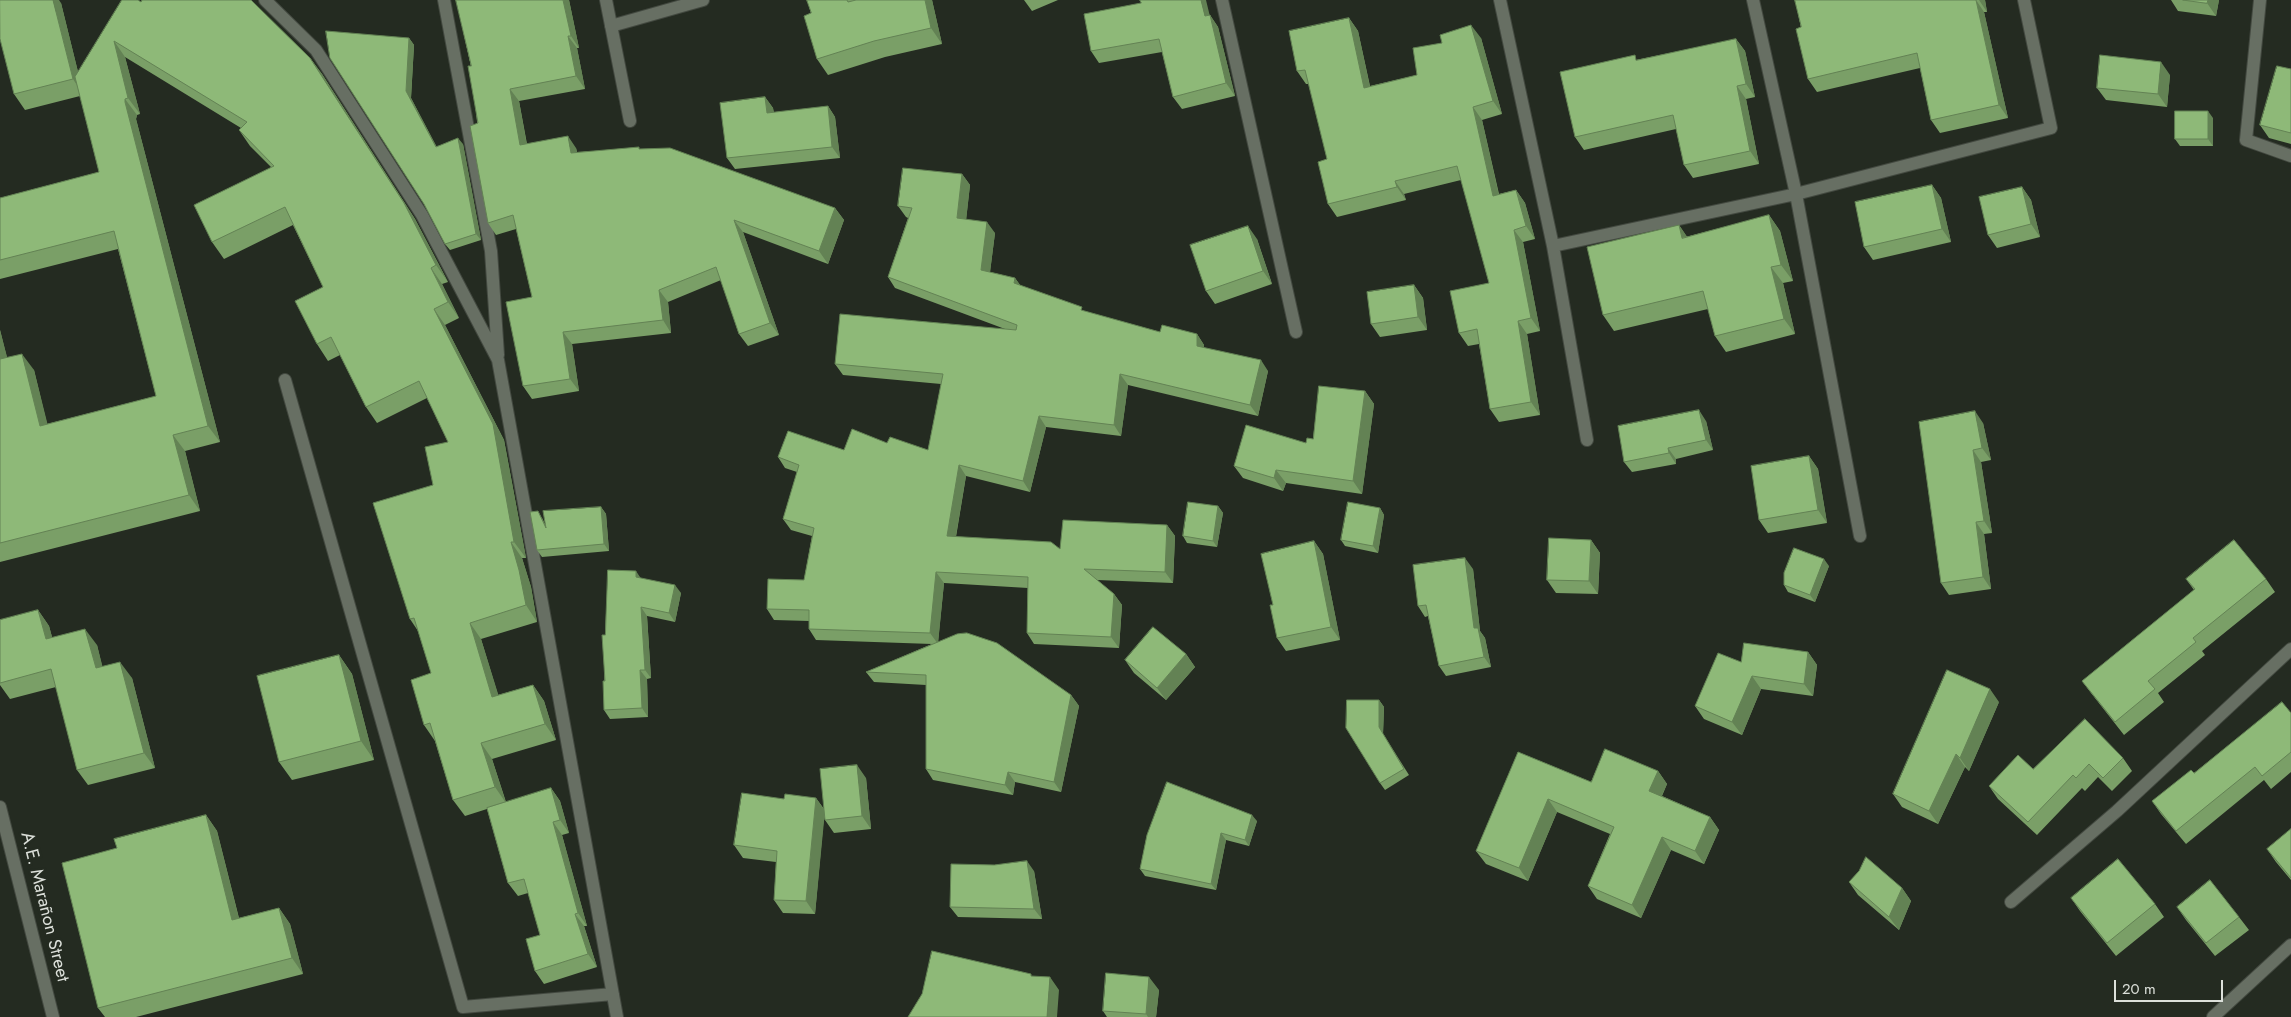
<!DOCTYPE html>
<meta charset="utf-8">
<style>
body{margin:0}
#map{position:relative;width:2291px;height:1017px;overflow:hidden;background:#242b21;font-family:Jost,sans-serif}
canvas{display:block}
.scale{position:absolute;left:2114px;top:980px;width:109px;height:22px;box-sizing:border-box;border:2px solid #dce0da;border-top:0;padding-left:6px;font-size:15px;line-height:18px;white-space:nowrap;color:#dce0da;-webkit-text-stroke:4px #242b21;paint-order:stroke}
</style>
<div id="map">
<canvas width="2291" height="1017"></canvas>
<div class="scale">20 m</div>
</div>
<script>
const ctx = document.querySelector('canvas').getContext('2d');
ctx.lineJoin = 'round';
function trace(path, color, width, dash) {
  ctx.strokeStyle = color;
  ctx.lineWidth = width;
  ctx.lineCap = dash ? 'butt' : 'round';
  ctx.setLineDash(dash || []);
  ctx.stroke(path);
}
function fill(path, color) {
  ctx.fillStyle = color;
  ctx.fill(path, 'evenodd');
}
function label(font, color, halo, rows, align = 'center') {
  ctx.font = font + ' Jost,sans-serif';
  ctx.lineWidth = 5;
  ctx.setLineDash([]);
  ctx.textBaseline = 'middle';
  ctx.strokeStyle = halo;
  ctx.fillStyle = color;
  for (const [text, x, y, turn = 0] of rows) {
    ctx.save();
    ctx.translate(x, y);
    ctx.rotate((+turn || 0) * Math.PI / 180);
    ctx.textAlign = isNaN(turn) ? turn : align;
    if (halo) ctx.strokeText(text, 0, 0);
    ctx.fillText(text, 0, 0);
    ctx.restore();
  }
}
const street = new Path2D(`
 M265,0L316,50L422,215L498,360L617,1017
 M444,0L491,251L498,355
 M606,0L630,121
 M1222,0L1296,332
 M1500,0L1553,246L1587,440
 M1753,0L1796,194L1860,536
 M2260,0L2246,140L2291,156
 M611,26L703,0
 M1553,246L1796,194L2051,128L2024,0
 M285,380L463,1007L613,994
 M2011,902L2117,811L2291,649
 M2213,1017L2291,945`);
const secondary = new Path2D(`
 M0,807L53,1017`);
trace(street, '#434940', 14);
trace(secondary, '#434940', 14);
trace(street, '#676f63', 12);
trace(secondary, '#676f63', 12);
fill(new Path2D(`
 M456,0H569L579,48H577L585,89L519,101L527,144L576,148L577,152L640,149L835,208L844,220L828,264L743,232L779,335L748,346L739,334L721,280L668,302L671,333L572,344L579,391L532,399L523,386L532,297L516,229L496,235L488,223L471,66Z
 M807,0H932L942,44L885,57L828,75L817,59L811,13Z
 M1024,0H1058L1032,11Z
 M1795,0H1985L1987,12H1984L2008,118L1940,133L1931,120L1920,68L1817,92L1808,79L1801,27Z
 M2171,0H2219L2216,16L2178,11Z
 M141,2L310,58L322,74L415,219L448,282L442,284L459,318L445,325L504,440L526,558H522L531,587L537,622L481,639L498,695L533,685L544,701L556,740L492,759L506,802L551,788L560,801L569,833L562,835L587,926H584L597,967L544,984L535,971L540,935L528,893L518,896L508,883L487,809L465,816L453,800L435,741L424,725L431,673L418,631L410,619L433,485L448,442L427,398L377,423L366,407L340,355L328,361L317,344L323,287L293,225L224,259L212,242L271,167L250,146L239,130L241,128L125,57L140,114L137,115L136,119L220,442L185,451L200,511L0,562V330L7,358L34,370L47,424L156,396L118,249L0,279V198L99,172L80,96L25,110L14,94L61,3L78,72Z
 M1210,15L1218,27L1235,96L1182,109L1173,97L1162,52L1099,63L1091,51Z
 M1349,18L1358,31L1370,86L1417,75L1481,38L1502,114L1482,120L1499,194L1516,190L1525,203L1535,239L1523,242L1540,331L1527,334L1540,415L1499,422L1490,409L1479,344L1468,346L1459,333L1489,283L1461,180L1404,194L1406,200L1337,217L1328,204L1327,159L1309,84H1306L1297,71Z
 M409,38L414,45L411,98L436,146L463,144L481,240L450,250L445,244L424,204L330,58Z
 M1736,39L1745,51L1755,97L1746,99L1759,164L1693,178L1684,165L1676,129L1584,150L1575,137L1638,60Z
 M2291,69V144L2269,138L2260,125Z
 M2170,75L2167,107L2106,100L2097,88Z
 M765,97L773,108L774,113L828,106L835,117L840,158L735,169L727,158Z
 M2213,118V146H2180L2175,139Z
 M962,174L970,185L966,220L995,233L990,272L1015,278L1020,285L1084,311L1160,332L1197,334L1204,345V348L1268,371L1258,416L1128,385L1121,436L1046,427L1030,492L966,476L956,537L1060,549L1167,525L1175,536L1173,583L1097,580L1114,594L1122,605L1119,648L1034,644L1027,633L1028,588L944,583L938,642L1071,695L1079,706L1061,792L1015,782L1013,795L933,780L926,769V685L874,682L866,672L932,644L816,640L809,629V621L774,620L767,609L804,580L812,536L791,530L783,519L797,472L785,468L778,457L844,450L887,443L928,450L941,384L843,375L835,364L1005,329L895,288L888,277L908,218L906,217L898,206Z
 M1932,185L1941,198L1951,242L1873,260L1864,247Z
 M2022,187L2031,200L2040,237L1997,248L1988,235Z
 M1769,215L1780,231L1793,281L1783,283L1795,334L1726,352L1715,336L1708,309L1614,331L1603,315L1679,225L1687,237Z
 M1257,239L1272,284L1215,304L1206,291Z
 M1414,285L1423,298L1427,330L1380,337L1371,324Z
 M1365,391L1374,404L1362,494L1286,483L1283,491L1243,478L1234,466L1306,443L1313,439Z
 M1706,421L1713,450L1676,459V464L1632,472L1624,462Z
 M1919,422L1983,423L1991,460L1981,462L1992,533L1984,534L1991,589L1949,595L1941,583Z
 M1809,456L1818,469L1827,523L1768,533L1759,520Z
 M1218,506L1223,513L1217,547L1187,543L1183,536Z
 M601,507L606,514L609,551L542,557L537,550L542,518L545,524Z
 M1380,508L1384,515L1378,553L1345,546L1341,540Z
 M1591,540L1600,553L1598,594L1556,593L1547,580Z
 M1314,541L1323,554L1340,640L1286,651L1277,638Z
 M1829,566L1815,602L1788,592L1784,585Z
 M1473,569L1480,631L1485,638L1491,667L1446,676L1439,666L1428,616L1425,617L1418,606Z
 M640,578L681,593L675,622L647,616L651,678L647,679L648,717L610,719L604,710L605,635Z
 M2186,579H2266L2275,592L2202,651L2205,655L2158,693L2164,702L2124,735L2091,693L2082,681L2194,590Z
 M38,610L49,626L52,637L97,645L102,666L132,678L155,768L88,785L77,770L56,687L10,699L0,685V620Z
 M1808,652L1817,665L1813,696L1761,689L1742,735L1704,719L1695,706L1741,662Z
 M1186,654L1195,667L1166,700L1134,673L1125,660Z
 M339,655L352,674L374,760L292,780L279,762Z
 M1379,700L1384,707L1383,734L1409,775L1385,790L1380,783Z
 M1999,702L1969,771L1965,767L1938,824L1902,807L1893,794Z
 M2291,713V772L2271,789L2264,780L2186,844L2161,814L2152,801L2194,773Z
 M1518,752L1591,782L1658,771L1667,784L1662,796L1710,817L1719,830L1704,864L1671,850L1641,918L1597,899L1588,886L1610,834L1557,812L1528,881L1486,864L1476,851Z
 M2123,758L2132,771L2112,791L2098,777L2085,791L2082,788L2037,835L1998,799L1989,786L2033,769Z
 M866,778L871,829L834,833L825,820L824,816L815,914L783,913L774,900L776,862L743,858L734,845L784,799L816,798L824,809Z
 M206,815L217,831L239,918L279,908L290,924L303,974L136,1017H105L98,1008L117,848Z
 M1257,821L1249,846L1226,840L1216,890L1145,876L1140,869L1147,835Z
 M2291,829V880L2276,862L2267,849Z
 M1034,871L1042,919L958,917L950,907Z
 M1849,882L1902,888L1911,901L1899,930L1858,895Z
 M2071,898L2155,904L2164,917L2116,956L2080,911Z
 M2177,907L2239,917L2249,930L2215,956L2186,920Z
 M1159,990L1156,1017H1107L1103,1011Z`), '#7a9f67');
fill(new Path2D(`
 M53,0H59L61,3L84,96L73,79Z
 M563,0H569L579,48L571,36Z
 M925,0H932L942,44L931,28Z
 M1201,0H1206L1213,29L1205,16Z
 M1976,0L1984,12L2008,118L1999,105Z
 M1979,0H1985L1987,12Z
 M2208,0H2219L2216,16L2207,3Z
 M1210,15L1218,27L1235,96L1226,83Z
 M1349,18L1358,31L1373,101L1364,88Z
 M1471,25L1481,38L1502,114L1493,101Z
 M568,36L577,48L585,89L576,76Z
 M409,38L414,45L411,98L440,153L436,147L406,91Z
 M1736,39L1745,51L1755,97L1746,84Z
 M114,41L125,57L140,114L128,98Z
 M310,58L322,74L415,219L448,282L436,265Z
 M2161,62L2170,75L2167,107L2158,94Z
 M1737,86L1746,99L1759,164L1750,151Z
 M510,89L519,101L529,157L520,145Z
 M765,97L773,108L775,124L767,113Z
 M125,99L137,115L136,119L220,442L208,426L125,102Z
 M828,106L835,117L840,158L832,147Z
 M1473,107L1482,120L1502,209L1493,196Z
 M2208,111L2213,118V146L2208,139Z
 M568,136L576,148L580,165L571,153Z
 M458,138L463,144L481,240L476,234Z
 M962,174L970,185L965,230L957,218Z
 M1395,181L1404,194L1406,200L1397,187Z
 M1932,185L1941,198L1951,242L1942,229Z
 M2022,187L2031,200L2040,237L2031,224Z
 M1516,190L1525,203L1535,239L1526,226Z
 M835,208L844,220L828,264L819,251Z
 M1769,215L1780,231L1793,281L1781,265Z
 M734,220L743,232L779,335L770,323Z
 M987,222L995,233L989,280L981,270Z
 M1679,225L1690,241L1682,238Z
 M1248,226L1257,239L1272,284L1263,271Z
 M1514,230L1523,242L1540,331L1531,318Z
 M1771,267L1783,283L1795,334L1784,319Z
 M431,268L442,284L459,318L448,302Z
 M1015,278L1023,289L1014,283Z
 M1414,285L1423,298L1427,330L1418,317Z
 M659,290L668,302L671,333L663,320Z
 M434,309L445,325L504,440L526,558L514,542Z
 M1518,321L1527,334L1540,415L1531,402Z
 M0,330L12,376L0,359Z
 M563,332L572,344L579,391L570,379Z
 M1197,334L1204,345V357L1197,346Z
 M22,354L34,370L52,442L40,426Z
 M1261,360L1268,371L1258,416L1250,405Z
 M1120,374L1128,385L1121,436L1114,425Z
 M1365,391L1374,404L1362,494L1353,481Z
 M1699,410L1706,421L1713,450L1706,440Z
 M1975,411L1983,423L1991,460L1982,448Z
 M1039,416L1046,427L1030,492L1023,481Z
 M173,435L185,451L200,511L189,495Z
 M1668,448L1676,459V464L1669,453Z
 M1973,450L1981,462L1992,533L1984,521Z
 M1809,456L1818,469L1827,523L1818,510Z
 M959,465L966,476L954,547L947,536Z
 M1276,470L1286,483L1283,491L1274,478Z
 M1218,506L1223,513L1217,547L1213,541Z
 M601,507L606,514L609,551L604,544Z
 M1380,508L1384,515L1378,553L1373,546Z
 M538,511L542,518L550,535L546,528Z
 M1976,522L1984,534L1991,589L1983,577Z
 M1167,525L1175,536L1173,583L1165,572Z
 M1591,540L1600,553L1598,594L1589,581Z
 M1314,541L1323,554L1340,640L1331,627Z
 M511,542L522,558L531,587L537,622L526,605Z
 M1465,558L1473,569L1480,631L1485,638L1491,667L1484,657L1474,628Z
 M1824,559L1829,566L1815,602L1810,595Z
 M636,571L642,580L636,577Z
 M936,572L944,583L938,644L930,633Z
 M675,585L681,593L675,622L669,613Z
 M1114,594L1122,605L1119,648L1111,637Z
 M641,607L647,616L651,678L645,670Z
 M38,610L49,626L57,655L46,639Z
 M470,623L481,639L504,713L492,697Z
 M85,629L97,645L107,684L96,668Z
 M1808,652L1817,665L1813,696L1804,684Z
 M1186,654L1195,667L1166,700L1157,688Z
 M339,655L352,674L374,760L361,741Z
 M120,662L132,678L155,768L144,753Z
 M640,670L647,679L648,717L642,708Z
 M1752,676L1761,689L1742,735L1732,722Z
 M533,685L544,701L556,740L545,724Z
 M1990,689L1999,702L1969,771L1960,758Z
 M1071,695L1079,706L1061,792L1054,782Z
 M1379,700L1384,707L1383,734L1409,775L1379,727Z
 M481,743L492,759L506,803L495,787Z
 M1956,754L1965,767L1938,824L1929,811Z
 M857,765L866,778L871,829L862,816Z
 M1658,771L1667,784L1658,804L1649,791Z
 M1008,772L1015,782L1013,795L1005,785Z
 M551,788L560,801L569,833L560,820Z
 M816,798L825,811L815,914L806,901Z
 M1548,799L1557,812L1528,881L1519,868Z
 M206,815L217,831L243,935L232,920Z
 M1252,815L1257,821L1249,846L1245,840Z
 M1710,817L1719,830L1704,864L1695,851Z
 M553,822L562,835L587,926L578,913Z
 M1221,833L1226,840L1216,890L1211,884Z
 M1662,837L1671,850L1641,918L1632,905Z
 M1027,861L1034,871L1042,919L1034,909Z
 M1902,888L1911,901L1899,930L1889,917Z
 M279,908L290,924L303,974L292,958Z
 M575,914L584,926L597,967L588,954Z
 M1050,977L1059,990L1057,1017H1047Z
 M1149,977L1159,990L1156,1017H1148L1146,1014Z`), '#638254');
const building = new Path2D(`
 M0,0H53L73,79L14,94L0,39Z
 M122,0H138L141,2L142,0H251L310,58L404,203L436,265L431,268L448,302L434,309L493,424L514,542H511L519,570L526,605L470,623L492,697L533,685L545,724L481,743L495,787L453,800L430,723L424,725L411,680L431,673L414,618L410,619L373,503L433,485L425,447L448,442L419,381L366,407L331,337L317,344L295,301L323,287L285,207L212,242L194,205L274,166L239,130L247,122L114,41L128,98L125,99V102L208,426L173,435L189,495L0,543V359L22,354L40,426L156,396L114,231L0,260V198L99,172L75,77Z
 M456,0H563L571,36H568L576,76L510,89L520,145L568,136L571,153L639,147V149L670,148L835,208L819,251L734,220L770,323L739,334L716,267L659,290L663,320L563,332L570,379L523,386L506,302L532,297L513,215L488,223L470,126L478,123L468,66H471Z
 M807,0H847L848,2L856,0H925L931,28L874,41L817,59L804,16L811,13Z
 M1140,0H1201L1205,16L1210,15L1226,83L1173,97L1159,39L1091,51L1084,14L1141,3Z
 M1795,0H1976L1999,105L1931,120L1917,53L1808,79L1796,29L1801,27Z
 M2183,0H2208L2207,3Z
 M1349,18L1364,88L1417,75L1413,48L1442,43L1440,35L1471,25L1493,101L1473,107L1493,196L1516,190L1526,226L1514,230L1531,318L1518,321L1531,402L1490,409L1477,329L1459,333L1450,291L1489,283L1457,166L1395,181L1397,187L1328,204L1318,162L1327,159L1305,70L1297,71L1289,31Z
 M326,31L409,38L406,91L436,147L458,138L476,234L445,244L424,204L330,58Z
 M1736,39L1746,84L1737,86L1750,151L1684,165L1673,115L1575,137L1560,72L1635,55L1636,60Z
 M2100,55L2161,62L2158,94L2097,88Z
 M2277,66L2291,69V133L2260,125Z
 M765,97L767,113L828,106L832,147L727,158L720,103Z
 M2175,111H2208V139H2175Z
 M903,168L962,174L957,218L987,222L981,270L1015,278L1014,283L1082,307L1081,310L1160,332L1162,325L1197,334V346L1261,360L1250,405L1120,374L1114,425L1039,416L1023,481L959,465L947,536L1051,542L1060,549L1063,520L1167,525L1165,572L1084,569L1114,594L1111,637L1027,633L1028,577L936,572L930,633L809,629V610L767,609L768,579L804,580L814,528L783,519L799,465L778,457L788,431L844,450L852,429L887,443L890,437L928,450L943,374L835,364L840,314L1016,330L1017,325L888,277L912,208L898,206Z
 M1932,185L1942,229L1864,247L1855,202Z
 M2022,187L2031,224L1988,235L1979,197Z
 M1769,215L1781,265L1771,267L1784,319L1715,336L1703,291L1603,315L1587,247L1679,225L1682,238Z
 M1248,226L1263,271L1206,291L1190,245Z
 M1414,285L1418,317L1371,324L1367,292Z
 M1319,386L1365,391L1353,481L1276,470L1274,478L1234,466L1246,425L1306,443L1307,438L1313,439Z
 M1699,410L1706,440L1668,448L1669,453L1624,462L1618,426Z
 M1975,411L1982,448L1973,450L1984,521L1976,522L1983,577L1941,583L1919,422Z
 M1809,456L1818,510L1759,520L1751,466Z
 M1188,502L1218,506L1213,541L1183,536Z
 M1348,502L1380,508L1373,546L1341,540Z
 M601,507L604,544L537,550L530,512L538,511L546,528L543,511Z
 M1549,538L1591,540L1589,581L1547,580Z
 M2234,540L2266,579L2193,638L2196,642L2148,681L2155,689L2115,722L2082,681L2195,589L2186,579Z
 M1314,541L1331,627L1277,638L1270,605H1273L1261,554Z
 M1794,548L1824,559L1810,595L1784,585V573Z
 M1465,558L1474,628H1478L1484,657L1439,666L1426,605L1418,606L1413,565Z
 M608,570L636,571V577L675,585L669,613L641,607L645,670H640L642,708L604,710L603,681H605L602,635H605Z
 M38,610L46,639L85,629L96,668L120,662L144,753L77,770L51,669L0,683V620Z
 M1153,627L1186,654L1157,688L1125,660Z
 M967,633L997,643L1071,695L1054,782L1008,772L1005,785L926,769V675L866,672L957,634Z
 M1744,643L1808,652L1804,684L1752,676L1732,722L1695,706L1718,653L1741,662Z
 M339,655L361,741L279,762L257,676Z
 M1947,670L1990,689L1960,758L1956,754L1929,811L1893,794Z
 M1347,700H1379V727L1404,769L1380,783L1346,728Z
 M2282,702L2291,713V752L2262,776L2255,767L2176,831L2152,801L2191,770L2194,773Z
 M2085,719L2123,758L2103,778L2089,764L2076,778L2073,775L2028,822L1989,786L2018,755L2033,769Z
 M1605,749L1658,771L1649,791L1710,817L1695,851L1662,837L1632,905L1588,886L1614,827L1548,799L1519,868L1476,851L1518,752L1591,782Z
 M857,765L862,816L825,820L820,769Z
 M1167,782L1252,815L1245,840L1221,833L1211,884L1140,869L1147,835Z
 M551,788L560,820L553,822L578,913L575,914L588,954L535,971L526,939L540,935L524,879L508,883L487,808Z
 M742,793L784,799L785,794L816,798L806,901L774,900L777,851L734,845Z
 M206,815L232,920L279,908L292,958L98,1008L62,863L117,848L114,839Z
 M2291,829V878L2267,849Z
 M1866,857L1902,888L1889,917L1849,882L1859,871Z
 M2118,859L2155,904L2107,943L2071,898Z
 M1027,861L1034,909L950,907L951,864L994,865Z
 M2210,880L2239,917L2206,943L2177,907Z
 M932,951L1031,974V976L1050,977L1047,1017H908L922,994Z
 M1106,973L1149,977L1146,1014L1103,1011Z`);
fill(building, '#8eb978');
trace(building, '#638254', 1);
label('18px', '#dce0da', '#242b21', [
 ["A.E. Marañon Street",44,907,76]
]);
</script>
